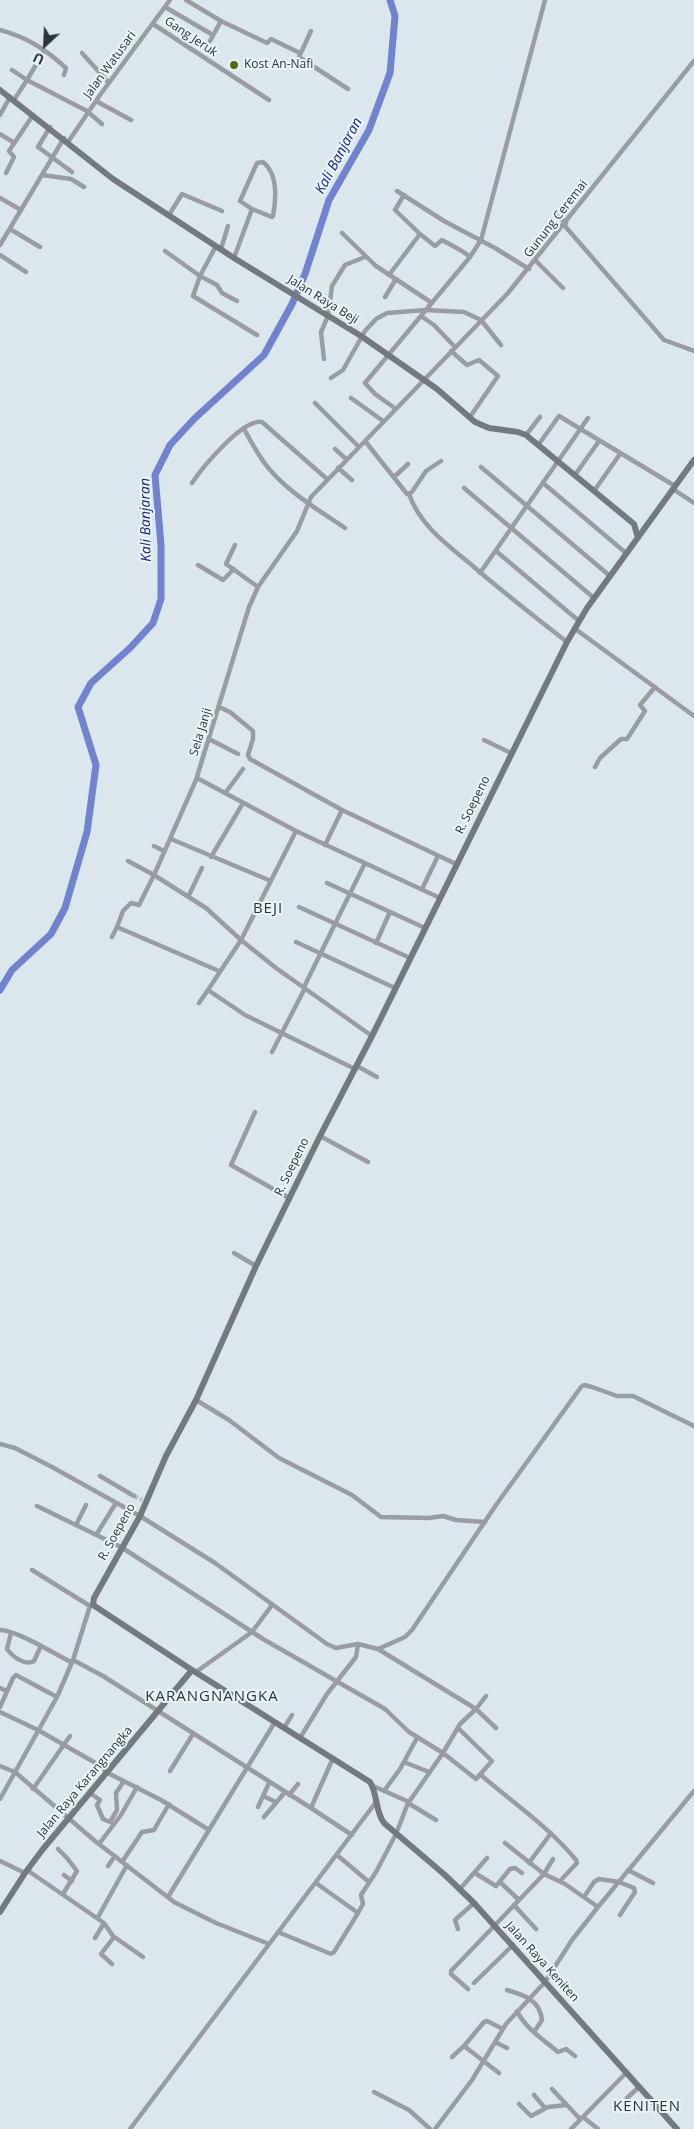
<!DOCTYPE html>
<style>
body{margin:0}
#map{position:relative;width:694px;height:2129px;overflow:hidden;background:#dbe7ed;font-family:"Open Sans",sans-serif}
canvas{display:block}
.north{position:absolute;left:20px;top:20px;width:50px;height:50px;-webkit-text-stroke:4px #e8f4fa;paint-order:stroke;rotate:205deg;font-size:14px;font-weight:700;line-height:20px;text-align:center;color:#2e3335}
.north::after{content:'';display:block;margin:auto;width:18px;height:22px;background:#2e3335;clip-path:polygon(50% 0,100% 100%,50% 72%,0 100%)}
</style>
<div id="map">
<canvas width="694" height="2129"></canvas>
<div class="north">U</div>
</div>
<script>
const ctx = document.querySelector('canvas').getContext('2d');
ctx.lineJoin = 'round';
function trace(path, color, width, dash) {
  ctx.strokeStyle = color;
  ctx.lineWidth = width;
  ctx.lineCap = dash ? 'butt' : 'round';
  ctx.setLineDash(dash || []);
  ctx.stroke(path);
}
function label(font, color, halo, rows, align = 'center') {
  ctx.font = font + ' "Open Sans",sans-serif';
  ctx.lineWidth = 4;
  ctx.setLineDash([]);
  ctx.textBaseline = 'middle';
  ctx.strokeStyle = halo;
  ctx.fillStyle = color;
  for (const [text, x, y, turn = 0] of rows) {
    ctx.save();
    ctx.translate(x, y);
    ctx.rotate((+turn || 0) * Math.PI / 180);
    ctx.textAlign = isNaN(turn) ? turn : align;
    if (halo) ctx.strokeText(text, 0, 0);
    ctx.fillText(text, 0, 0);
    ctx.restore();
  }
}
trace(new Path2D(`
 M0,990L12,970L51,934L65,908L87,832L96,765L78,707L91,683L130,648L153,623L161,599V545L155,475L170,445L194,419L264,355L292,304L305,274L329,200L369,130L390,73L395,16L390,0`), '#7083cf', 7);
trace(new Path2D(`
 M134,1496L142,1500`), '#b8c3c8', 4.5, [4.5, 2]);
trace(new Path2D(`
 M186,0L221,21L265,42L267,43L271,39L300,53
 M165,7L213,35
 M153,24L269,100
 M0,30C28,38 44,48 66,68L64,75
 M311,31L299,57L348,89
 M210,41L221,21
 M82,53L109,83
 M12,70L27,80L44,51
 M14,100L27,80L87,111L102,124
 M96,101L131,120
 M0,115L10,97
 M50,127L38,147L72,172
 M0,134L13,142
 M68,142L100,95L170,0
 M6,173L14,157L9,151L33,115
 M42,175L71,179L84,187
 M397,191L444,221L495,248L529,269
 M0,198L21,210
 M169,215L182,194L222,211
 M557,216L566,223
 M564,225L664,340L694,351
 M10,229L40,247
 M342,233L376,266L432,303
 M420,234L435,246L442,240C452,246 461,249 470,257
 M0,245L64,138
 M216,246L200,276L193,296L257,335
 M221,249L228,226
 M165,251L200,276L217,285L222,293L237,301
 M0,255L26,272
 M234,258L252,209L272,217L273,216C276,200 278,174 263,162L257,163L240,201L252,209
 M536,261L563,288
 M389,275L420,234L395,210L404,195
 M385,297L396,279
 M421,316L434,325L455,347
 M451,351L467,365L479,360L498,376L470,417
 M324,359L321,332L328,316L332,286L345,265L365,257
 M331,378L343,370L365,331L376,319L387,313L426,310L464,312L481,320L501,345
 M351,398L383,421
 M315,403L359,447
 M396,409L375,394L365,383L470,257L481,240L545,0
 M244,429C252,443 260,459 271,471C291,494 320,511 345,528
 M526,435L540,417
 M365,441L407,494L412,492L426,471L441,461
 M539,444L559,416L675,486
 M335,449L346,459
 M481,467L610,576
 M338,468L352,480
 M575,475L599,441
 M394,477L408,464
 M192,483C202,468 242,419 262,422L327,479
 M543,483L626,553
 M464,488L594,598
 M673,489L694,503
 M594,491L620,454
 M409,494C420,526 449,546 474,567C504,593 535,617 567,642
 M235,545L226,564L258,587
 M496,551L579,621
 M198,565L223,580L234,569
 M480,573L588,418
 M574,628L694,716
 M219,707L230,712L253,731V739L248,755L250,759L342,810L456,864
 M209,739L238,754
 M484,740L511,753
 M595,767L600,758L621,739H627L645,711L640,705L655,687
 M197,778L296,831L440,898
 M226,792L243,769
 M296,831L241,940L208,990L245,1015L355,1069
 M171,839L271,881
 M325,845L342,810
 M154,846L164,851
 M211,857L243,803
 M128,861L154,875L139,905L131,903L123,911L117,927L219,971
 M327,883L425,928
 M422,889L438,856
 M189,895L202,868
 M299,907L410,958
 M112,937L117,927
 M296,942L395,988
 M376,943L390,912
 M304,987L365,863
 M199,1003L208,990
 M372,1036L276,968L241,940L206,908L154,875L196,780L249,607L258,587L297,531L311,497L508,293L694,61
 M272,1052L305,988
 M357,1066L377,1077
 M255,1112L231,1165L289,1198
 M320,1136L368,1162
 M234,1253L256,1266
 M196,1400L229,1420L279,1458L352,1495L381,1517L429,1518L443,1516L456,1520L485,1522
 M0,1444L15,1448L52,1467L140,1516L215,1563L327,1644L336,1648L358,1644L378,1649L476,1709L496,1728
 M100,1476L134,1496
 M37,1506L121,1547L263,1639L385,1709L409,1732L443,1753L476,1779L492,1761L458,1728
 M76,1525L86,1505
 M96,1535L116,1503
 M32,1570L90,1606L92,1605
 M0,1630C16,1630 55,1654 71,1662
 M11,1633L7,1649C13,1657 25,1666 34,1661L41,1646
 M378,1649L405,1637L412,1630L496,1505L581,1387L584,1385L592,1387L617,1396H633L694,1426
 M73,1660L103,1676L311,1808
 M196,1672L252,1632L272,1605
 M0,1688L7,1691
 M0,1707L13,1678L16,1675L57,1697
 M0,1712L38,1730L99,1765L108,1773L161,1800L209,1830
 M284,1728L292,1715
 M300,1738L327,1694L356,1657L358,1644
 M333,1758L311,1808L352,1835
 M404,1762L429,1772
 M0,1766L15,1772L95,1841L174,1902L216,1923L269,1944
 M170,1771L193,1734
 M481,1775C513,1803 549,1827 576,1860L577,1863L560,1881
 M373,1786L409,1802L443,1753L460,1724L476,1709L486,1696
 M33,1789L70,1736
 M384,1791L400,1769L417,1738
 M90,1793L100,1800L97,1805L103,1819L110,1822L117,1810L116,1793L124,1781
 M289,1795L298,1784
 M263,1796L276,1802
 M0,1799L57,1697L73,1660L90,1606
 M258,1807L269,1783
 M264,1817L285,1792
 M505,1843L544,1874L553,1859
 M99,1844L121,1815L137,1787
 M58,1849L67,1858L77,1871L63,1894
 M337,1855L369,1882
 M0,1861L25,1873
 M122,1862L142,1832L154,1830L169,1804
 M529,1863L551,1833
 M108,1866L115,1856
 M27,1870L104,1923L95,1938
 M628,1870L653,1883
 M475,1873L496,1886L510,1869L515,1868L522,1873
 M64,1875L72,1881
 M500,1882L519,1900
 M316,1883L358,1913L363,1904L361,1895L376,1872L396,1834L408,1803L436,1820
 M460,1889L487,1858
 M168,1897L275,1722
 M584,1897L594,1882L599,1879L619,1882L634,1888L635,1892L620,1915
 M514,1905L536,1929
 M98,1917L127,1865
 M104,1923L113,1936L143,1957
 M458,1929L455,1920L474,1903
 M278,1932L331,1954L334,1952L358,1913
 M112,1964L101,1954L114,1937
 M474,1983L513,1945
 M468,1989L451,1974V1971L544,1874L565,1884L598,1907
 M507,1990C524,1995 540,2000 542,2020L534,2032
 M517,2011C525,2028 544,2040 558,2052L566,2049L575,2056
 M495,2042L507,2048
 M452,2057L464,2046
 M499,2073L464,2046L484,2022L487,2021L503,2029
 M552,2089L580,2119
 M374,2092L409,2110L430,2129
 M534,2095L545,2108
 M627,2098L639,2087
 M519,2104L531,2116L548,2107L566,2105
 M641,2108L650,2100
 M583,2117L598,2129
 M130,2129L376,1802
 M435,2129L472,2080L506,2024L545,1982L572,1940L598,1907L694,1791
 M571,2129L626,2073`), '#999ca0', 4.5);
trace(new Path2D(`
 M0,90L113,179L234,258L361,336L437,389L475,422L489,428L518,432L526,435L634,524L638,538
 M0,1912L25,1873L43,1849L192,1670
 M677,2129L474,1903L445,1875L384,1823C375,1811 378,1795 370,1782L192,1670L93,1605L94,1598L140,1516L166,1456L196,1400L256,1266L320,1136L372,1036L567,642L587,608L694,460`), '#74797e', 6);
for (const [x, y, r, color] of [
 [234,65,5,"#536a1a"]
]) {
  const dot = new Path2D();
  dot.arc(x, y, r, 0, 2 * Math.PI);
  ctx.fillStyle = color;
  ctx.fill(dot);
  trace(dot, '#e8f4fa', 2);
}
label('12px', '#2e3335', '#e8f4fa', [
 ["Gang Jeruk",191,37,34],
 ["Jalan Watusari",110,65,-54],
 ["Gunung Ceremai",556,219,-52],
 ["Jalan Raya Beji",323,300,32],
 ["Sela Janji",201,732,-73],
 ["R. Soepeno",473,805,-64],
 ["R. Soepeno",292,1167,-64],
 ["R. Soepeno",117,1532,-61],
 ["Jalan Raya Karangnangka",85,1782,-50],
 ["Jalan Raya Keniten",542,1962,48]
]);
label('12px', '#2e3335', '#e8f4fa', [
 ["Kost An-Nafi",244,65]
], 'left');
label('italic 14px', '#1c227b', '#e8f4fa', [
 ["Kali Banjaran",339,156,-62],
 ["Kali Banjaran",146,520,-91]
]);
ctx.letterSpacing = '1px';
label('15px', '#2e3335', '#e8f4fa', [
 ["BEJI",268,909],
 ["KARANGNANGKA",212,1697],
 ["KENITEN",647,2107]
]);
ctx.letterSpacing = '0px';
</script>
